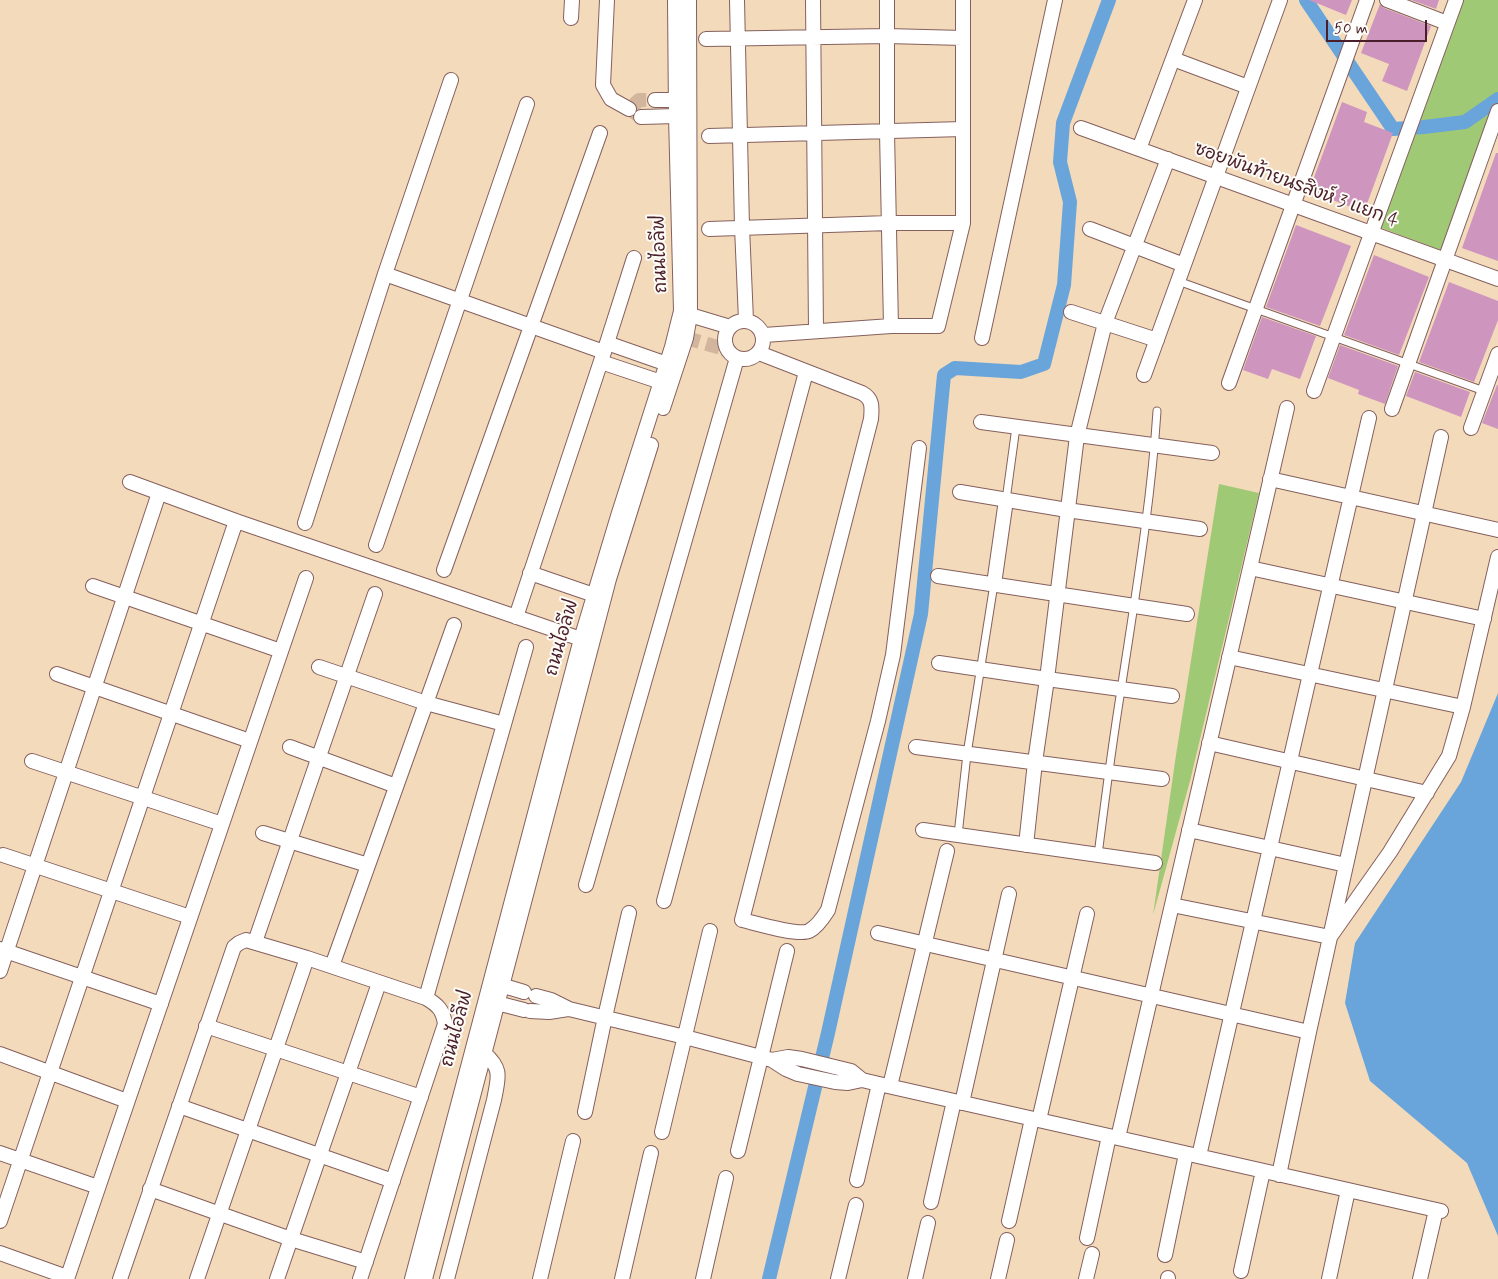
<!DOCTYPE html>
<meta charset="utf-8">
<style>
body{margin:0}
#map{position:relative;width:1498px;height:1279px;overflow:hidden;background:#f3daba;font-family:Mynerve,sans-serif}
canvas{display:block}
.scale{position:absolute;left:1326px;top:20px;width:101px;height:22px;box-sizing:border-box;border:2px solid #4a1f2b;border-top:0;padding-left:6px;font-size:15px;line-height:18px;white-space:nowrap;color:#4a1f2b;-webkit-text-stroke:4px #fdfcf7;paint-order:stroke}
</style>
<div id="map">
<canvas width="1498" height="1279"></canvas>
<div class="scale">50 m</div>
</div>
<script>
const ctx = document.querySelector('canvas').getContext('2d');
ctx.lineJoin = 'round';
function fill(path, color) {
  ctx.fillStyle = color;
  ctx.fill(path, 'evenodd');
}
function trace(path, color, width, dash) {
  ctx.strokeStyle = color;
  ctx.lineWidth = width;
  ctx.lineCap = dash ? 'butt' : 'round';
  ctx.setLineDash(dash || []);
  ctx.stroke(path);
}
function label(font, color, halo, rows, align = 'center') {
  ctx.font = font + ' Mynerve,"Playpen Sans Thai",sans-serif';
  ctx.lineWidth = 4;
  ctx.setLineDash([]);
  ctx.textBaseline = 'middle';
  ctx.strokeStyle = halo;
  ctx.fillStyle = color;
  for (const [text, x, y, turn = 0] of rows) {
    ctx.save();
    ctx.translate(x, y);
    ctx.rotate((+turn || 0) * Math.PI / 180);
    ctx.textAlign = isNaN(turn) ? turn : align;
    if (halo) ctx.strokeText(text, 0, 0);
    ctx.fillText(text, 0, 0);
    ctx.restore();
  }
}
fill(new Path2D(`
 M1463,0H1498V101L1443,251L1379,227Z
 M1219,484L1259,493L1190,781L1153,915L1176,755Z`), '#a0c975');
fill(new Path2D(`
 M1498,693V1236L1467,1163L1370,1081L1345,1003L1355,943L1461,782Z`), '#69a5da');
trace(new Path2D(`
 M1306,0L1393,129L1424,127L1465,122L1498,99
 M769,1279L828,1033L921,614L944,375L955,368L1021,372L1044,364L1064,285L1070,202L1060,162L1063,123L1109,0`), '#69a5da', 14);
fill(new Path2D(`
 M1309,0H1352L1346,15Z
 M1411,0H1439L1436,9Z
 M1380,4L1384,8L1431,26L1407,91L1382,81L1389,64L1361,53Z
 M1342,102L1367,112L1364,122L1393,133L1364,212L1309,191Z
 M1496,153H1498V261L1462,248Z
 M1296,225L1351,246L1320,326L1266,307Z
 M1374,255L1429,277L1399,355L1344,335Z
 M1449,282L1498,301V320L1474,382L1419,362Z
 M1262,317L1316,336L1300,379L1272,369L1268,379L1243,370Z
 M1340,345L1398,366L1385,404L1358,394L1359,390L1328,378Z
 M1415,372L1470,392L1461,417L1406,396Z
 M1497,385H1498V429L1482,423Z`), '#ce95be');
trace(new Path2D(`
 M641,117L629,109L639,100H655
 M686,338L728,350`), '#d1b59d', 14, [14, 7]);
const service = new Path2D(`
 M1178,281L1484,391
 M1006,500L1016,427
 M958,835L967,754L994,584
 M1098,855C1105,800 1112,745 1121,690C1135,597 1151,504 1157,411`);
const minor = new Path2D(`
 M607,0L603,85L611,99L629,109
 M737,0L742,227L746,320
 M813,0L816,330
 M887,0V132L891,326
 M1387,0L1447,23
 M571,18L572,0
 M706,39L887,36L963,38
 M1173,59L1248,87
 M655,100H676
 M641,117L676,116
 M1081,128L1498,279
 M709,136L963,129
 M1139,149L1195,0
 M709,229L889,223H963
 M1090,229L1184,265
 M385,274L604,352
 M1071,312L1157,340
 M690,315L730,327
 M725 340a19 19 0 1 1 38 0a19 19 0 1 1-38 0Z
 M764,335L891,326H938L963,223V0
 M982,338L1055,0
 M607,343L667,364
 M759,353L862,393C873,399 872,407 871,419L742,920C755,923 798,936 809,931C817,927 823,918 828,910L878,721L893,655L919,448
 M601,362L661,382
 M1144,375L1280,0
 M1229,383L1367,0
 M1314,391L1456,0
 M663,408L686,338L690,315L689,0
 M1392,409L1498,111
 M981,422L1212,453
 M1471,428L1498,354
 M1270,479L1498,530
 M130,482L236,521L581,639
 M960,492L1067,510L1200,529
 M305,523L385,274L451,80
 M376,545L527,104
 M1250,568L1484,619
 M444,570L600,133
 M530,573L594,595
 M938,576L1187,614
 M994,584L1006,500
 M93,586L281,651
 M516,617L607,343L634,258
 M1229,657L1463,707
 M939,663L1047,679L1172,696
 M319,667L426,703L504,724
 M57,674L250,741
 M1209,743L1427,793
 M290,747L396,786
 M916,747L1162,779
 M32,761L222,824
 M923,830L1155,863
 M1189,830L1346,865
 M263,833L368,865
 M1026,845L1035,762L1047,679L1077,436L1105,323L1168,159
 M3,855L190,917
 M586,885L737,358
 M664,901L806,372
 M1172,905L1330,937L1390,852L1449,756L1463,707L1498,557
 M878,933L1309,1032
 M255,942L375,594
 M0,949L161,1004
 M332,966L454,625
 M0,971L159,493
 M494,983L524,992
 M536,996L551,1000L569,1009L685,1037L772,1060L786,1069L798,1074L835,1082L848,1083L862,1080
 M426,998L526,647
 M489,1001L524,1010
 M530,1011L549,1012L568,1009
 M206,1026L421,1097
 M0,1054L127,1101
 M772,1060L788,1057L802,1059L851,1071L862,1080L879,1084L1441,1211
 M890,1086L947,851
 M962,1103L1009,894
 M179,1106L393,1181
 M585,1112L605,1017L629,913
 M1039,1120L1087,914
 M662,1132L710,931
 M1118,1138L1287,408
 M738,1151L787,951
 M0,1153L98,1187
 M1199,1156L1369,418
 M1279,1175L1309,1032L1441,437
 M857,1180L879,1084
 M150,1189L291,1239L366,1262
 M931,1202L954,1101
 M0,1221L236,521
 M1009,1221L1032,1119
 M1087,1238L1109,1136
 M0,1253L67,1277
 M1165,1255L1186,1154
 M1241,1271L1263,1171
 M67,1279L306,578
 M120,1279L234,947L239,943L246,940L307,958L426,998C438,1005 443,1010 445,1024L360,1279
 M197,1279L307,958
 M277,1279L379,983
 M412,1279L581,639L618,516L672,347L681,311L676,116L675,0
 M425,1279L609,579L651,445
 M447,1279L494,1100C498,1078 503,1069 484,1053
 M540,1279L573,1141
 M622,1279L651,1153
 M703,1279L726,1178
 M838,1279L856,1205
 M915,1279L928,1223
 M998,1279L1007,1240
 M1086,1279L1092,1254
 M1168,1279V1278
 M1329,1279L1348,1190
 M1420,1279L1436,1210`);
trace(service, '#85605d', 9);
trace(minor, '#85605d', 16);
trace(service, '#fff', 7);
trace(minor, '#fff', 14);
label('18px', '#4a1f2b', '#fdfcf7', [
 ["ซอยพันท้ายนรสิงห์ 3 แยก 4",1296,186,20],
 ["ถนนไอลีฟ",661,254,-92],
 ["ถนนไอลีฟ",563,638,-74],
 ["ถนนไอลีฟ",458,1029,-75]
]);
</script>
